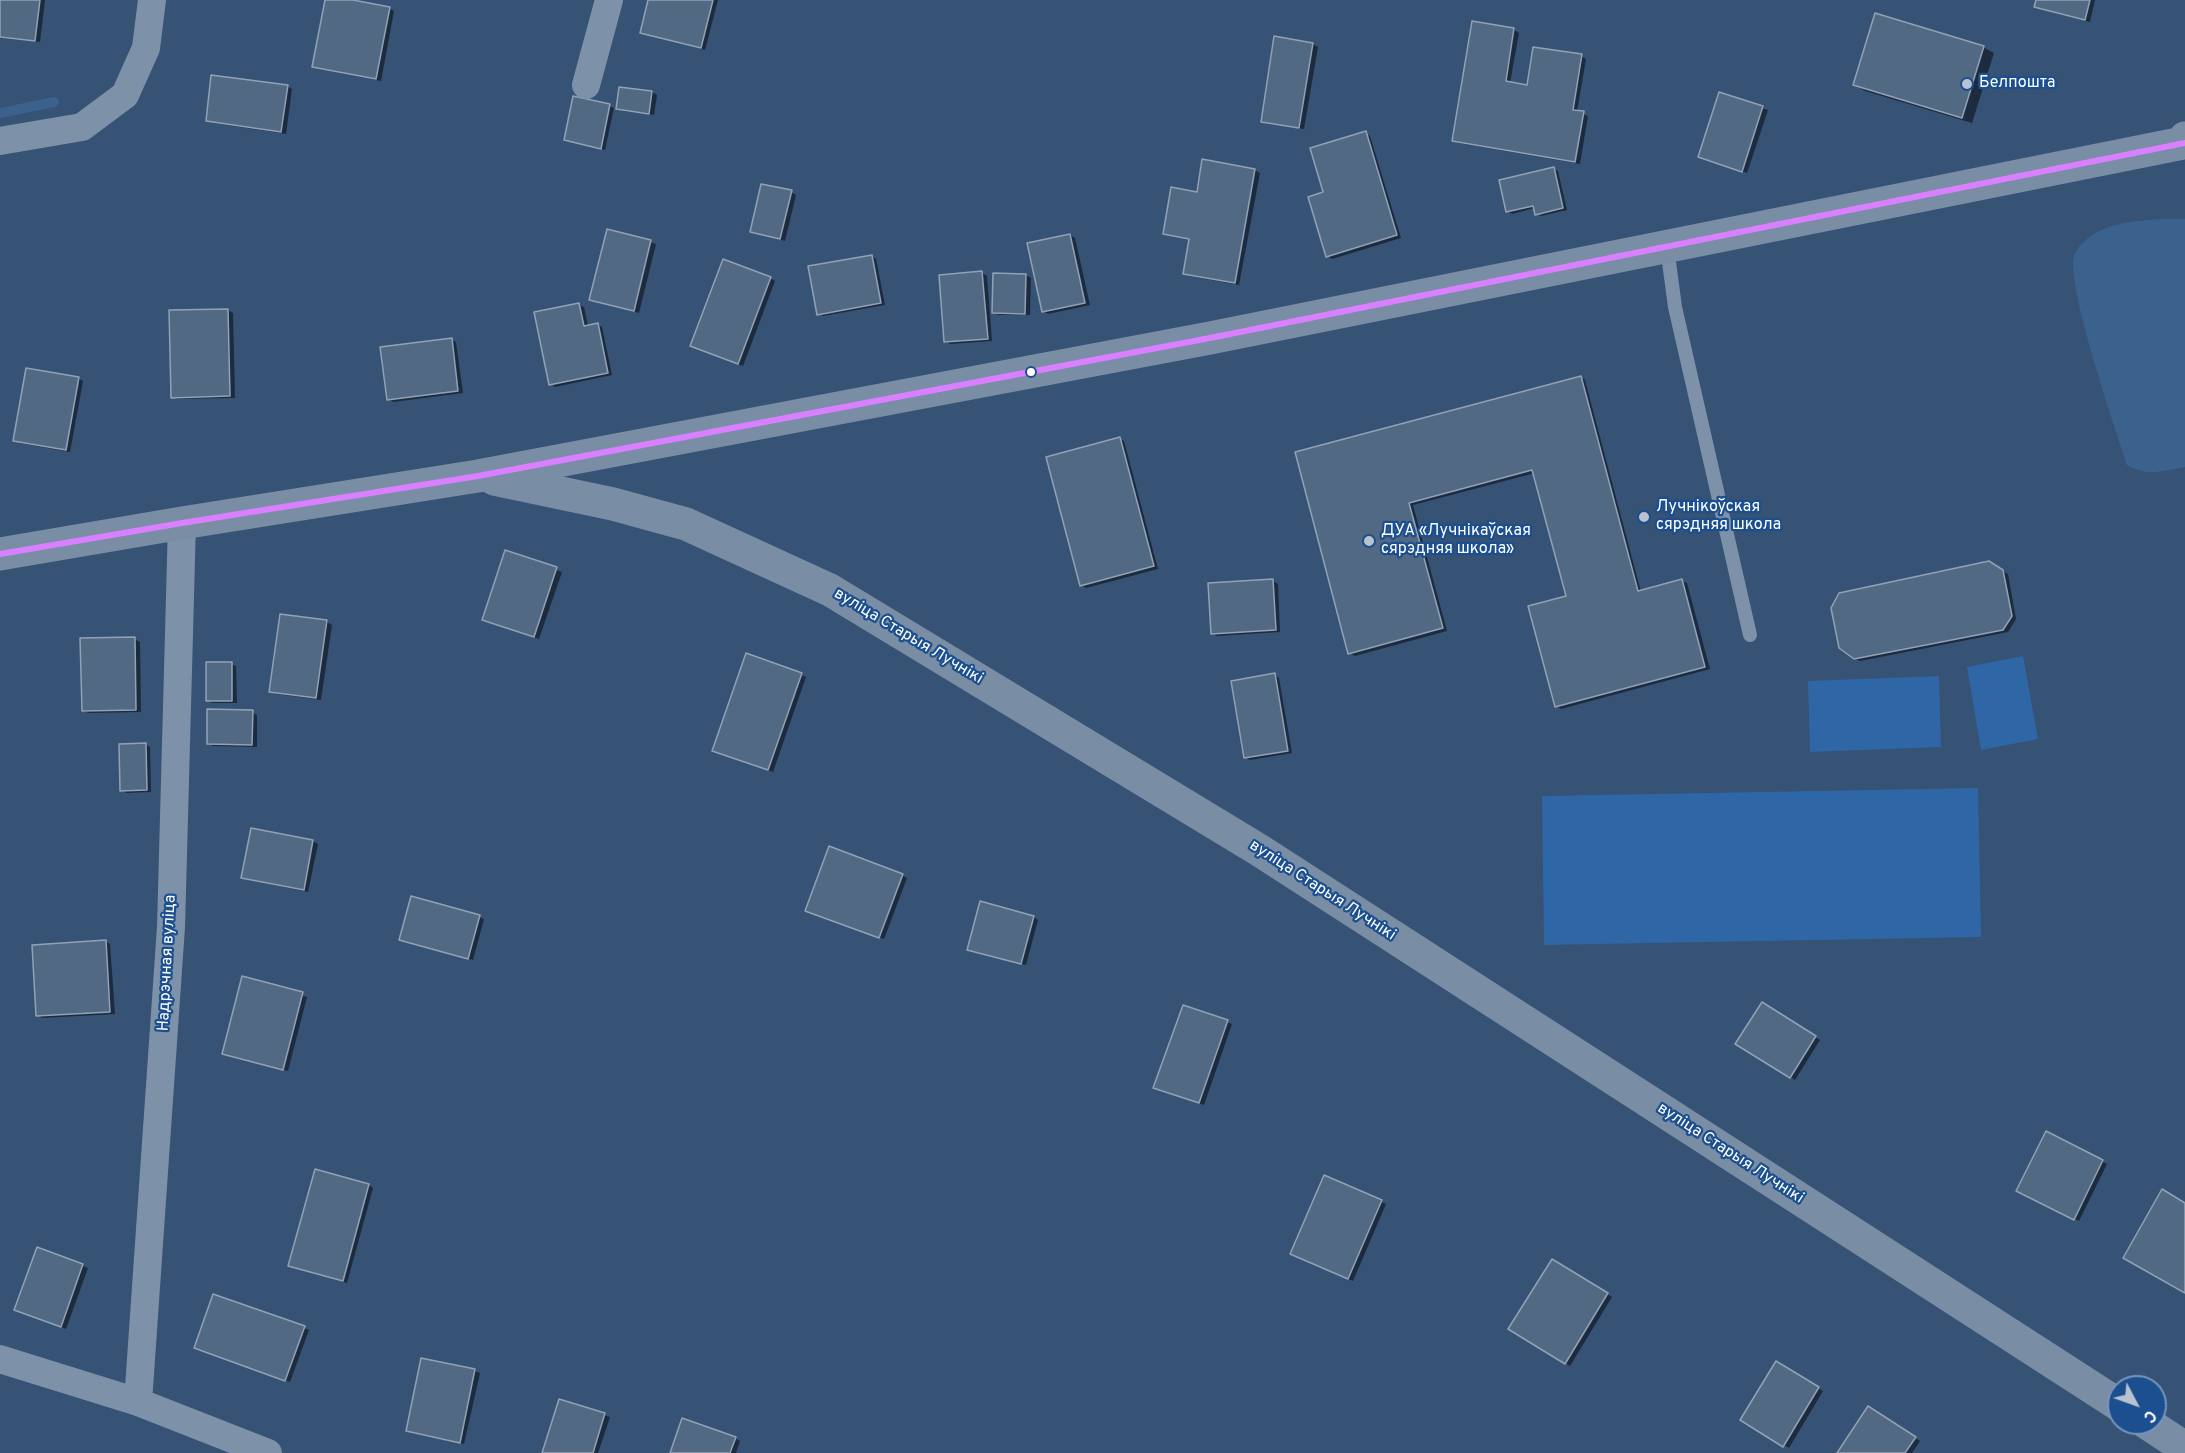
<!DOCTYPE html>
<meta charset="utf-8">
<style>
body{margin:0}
#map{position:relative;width:2185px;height:1453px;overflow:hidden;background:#365274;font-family:Overpass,sans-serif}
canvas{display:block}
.north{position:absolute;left:2107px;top:1375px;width:60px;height:60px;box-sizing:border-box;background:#1b4f8f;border:2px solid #7695bc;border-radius:50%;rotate:131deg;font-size:16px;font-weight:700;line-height:24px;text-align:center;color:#fff}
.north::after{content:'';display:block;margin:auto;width:21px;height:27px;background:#b9c2ce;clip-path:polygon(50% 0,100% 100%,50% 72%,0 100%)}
</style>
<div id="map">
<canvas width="2185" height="1453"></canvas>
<div class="north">С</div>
</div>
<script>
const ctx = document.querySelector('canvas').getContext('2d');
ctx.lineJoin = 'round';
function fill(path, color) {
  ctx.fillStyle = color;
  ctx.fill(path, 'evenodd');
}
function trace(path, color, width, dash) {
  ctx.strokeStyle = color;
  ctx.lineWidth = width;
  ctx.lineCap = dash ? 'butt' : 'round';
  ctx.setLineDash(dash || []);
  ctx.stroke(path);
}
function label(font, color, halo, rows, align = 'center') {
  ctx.font = font + ' Overpass,sans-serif';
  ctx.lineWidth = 4.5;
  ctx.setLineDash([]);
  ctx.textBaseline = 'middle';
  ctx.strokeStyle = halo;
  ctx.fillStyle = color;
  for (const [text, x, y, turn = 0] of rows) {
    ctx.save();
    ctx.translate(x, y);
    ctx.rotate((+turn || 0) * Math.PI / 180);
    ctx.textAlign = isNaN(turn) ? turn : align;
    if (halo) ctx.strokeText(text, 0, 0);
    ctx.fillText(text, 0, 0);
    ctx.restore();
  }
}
fill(new Path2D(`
 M2023,656L2038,739L1981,750L1967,667Z
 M1939,676L1941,747L1810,752L1808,681Z
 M1978,788L1981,937L1544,945L1542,796Z`), '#2f66a5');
fill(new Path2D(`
 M2165,219H2185V467C2164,471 2146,477 2127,465C2117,434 2062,275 2075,253C2094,222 2132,221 2165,219Z`), '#3b618d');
fill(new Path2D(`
 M0,0H45L40,42L0,38Z
 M326,0H344L389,8L394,11L381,81L319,69L314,66Z
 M650,0H718L705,50L642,32Z
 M2037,0H2095L2090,22L2040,9L2036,7Z
 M1473,23L1514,30L1519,33L1510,83L1528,86L1581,56L1586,59L1577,112L1588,116L1580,164L1458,143L1453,141Z
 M1313,44L1318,47L1304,129L1268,124L1263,121Z
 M1983,47L1994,53L1972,123L1865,91L1855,85Z
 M287,86L292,89L286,134L213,123L208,120Z
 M652,92L657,95L654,115L622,111L617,109Z
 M1720,94L1768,110L1747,173L1700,157Z
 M609,106L614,108L605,150L565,139Z
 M1365,133L1370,136L1401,238L1332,259L1327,256L1325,193Z
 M1204,161L1255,170L1260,173L1239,285L1189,276L1184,273L1190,240L1165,234L1198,194Z
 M1553,169L1558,171L1567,210L1541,216L1536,214L1535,208L1512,214L1508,211Z
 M791,192L796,195L785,241L752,231Z
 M608,231L656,244L639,313L591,299Z
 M1070,235L1075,238L1090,305L1048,314L1043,311Z
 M872,256L876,259L885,305L823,316L818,314Z
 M982,273L987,276L992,341L950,344L946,342Z
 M1026,275L1031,278L1030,315H998L993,312Z
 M770,278L775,281L743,366L692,346Z
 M579,305L584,307L588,326L597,324L602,327L612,375L555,387L551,384Z
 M228,310L233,313L235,398L177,399L172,397Z
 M451,339L456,342L463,393L393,402L388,399Z
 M1581,377L1585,380L1641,592L1682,581L1687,583L1710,669L1561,709L1556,706L1568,597L1535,473L1413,505L1447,631L1355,656L1350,653L1297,453Z
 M78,378L83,381L70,452L19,443L15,440Z
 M1120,439L1124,441L1158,569L1086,588L1081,585Z
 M506,552L562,572L539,639L484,620Z
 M1988,563L2008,574L2016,619L2008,632L1860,661L1854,658Z
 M1273,581L1278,584L1280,632L1217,636L1212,633Z
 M281,616L327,622L332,625L321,700L276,694L271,691Z
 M135,639L140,642L141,712L88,713L83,710Z
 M231,664L236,666L237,703H212L207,700Z
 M801,675L806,677L773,772L718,753Z
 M1275,675L1279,678L1292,753L1250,760L1245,757Z
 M252,712L257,715V747L213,746L208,743Z
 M145,744L150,747L151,792L126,793L122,790Z
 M252,829L313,841L318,844L308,892L248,880L243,878Z
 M902,875L907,878L884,939L812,913Z
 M479,917L484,919L473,960L401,939Z
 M1034,917L1038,920L1026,965L969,949Z
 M105,941L110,944L115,1014L42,1018L38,1015Z
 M243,978L307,997L288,1071L228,1056Z
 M1763,1004L1820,1040L1795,1080L1737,1043Z
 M1227,1022L1232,1024L1204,1105L1160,1090Z
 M2047,1133L2107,1164L2079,1221L2018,1190Z
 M369,1185L373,1188L347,1283L290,1265Z
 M1381,1202L1386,1204L1353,1281L1296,1256Z
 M38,1249L88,1268L66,1329L16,1310Z
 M1552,1261L1612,1297L1570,1366L1510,1329Z
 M304,1328L309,1330L290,1382L200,1350Z
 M423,1359L475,1371L480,1373L464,1444L412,1433L407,1430Z
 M1777,1363L1823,1391L1789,1448L1742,1420Z
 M560,1401L610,1417L598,1453H544Z
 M1869,1408L1920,1441L1912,1453H1839Z
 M735,1438L740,1441L736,1453H672Z`), '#0007');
trace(new Path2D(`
 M0,113L54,102`), '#3b618d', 10);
const building = new Path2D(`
 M0,0H40L35,41L0,37Z
 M325,0H353L390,7L376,79L312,67Z
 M648,0H713L701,48L640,33Z
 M2036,0H2090L2085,20L2034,7Z
 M1875,13L1984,46L1962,118L1853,85Z
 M1472,21L1514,28L1506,81L1527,85L1533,47L1582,54L1573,110L1584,111L1575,162L1452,141Z
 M1274,36L1313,43L1299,128L1261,122Z
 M211,75L288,85L281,132L206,121Z
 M619,87L652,91L649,114L616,109Z
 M1719,92L1763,106L1742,172L1698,157Z
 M573,96L610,104L601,149L564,140Z
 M1366,131L1397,235L1326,257L1308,197L1323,192L1310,148Z
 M1202,159L1255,169L1235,283L1183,274L1189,239L1163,234L1171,187L1197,192Z
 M1554,167L1563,208L1535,215L1533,206L1506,212L1499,180Z
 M761,184L792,190L780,239L750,232Z
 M607,229L651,240L634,311L589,300Z
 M1070,234L1085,303L1042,312L1027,243Z
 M872,255L881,303L817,315L808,266Z
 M723,259L771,277L738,364L690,346Z
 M982,271L988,339L944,342L939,275Z
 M993,273L1026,274L1025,314L992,313Z
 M579,303L584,326L598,323L608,373L549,385L534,312Z
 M228,309L230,396L171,398L169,310Z
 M452,338L458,391L387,400L380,347Z
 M26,368L79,377L66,450L13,441Z
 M1581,376L1638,591L1682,579L1705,667L1555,707L1528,606L1566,596L1532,470L1409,503L1443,628L1348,654L1295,452Z
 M1120,437L1154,566L1080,586L1046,457Z
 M505,550L557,567L534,637L482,620Z
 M1989,561L2003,570L2012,616L2003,630L1854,659L1839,648L1831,608L1839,593Z
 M1273,579L1276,630L1211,634L1208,583Z
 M280,614L327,620L316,698L269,692Z
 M135,637L136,710L82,711L80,638Z
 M746,653L802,673L768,770L712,751Z
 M206,662H232V701H206Z
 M1275,673L1288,751L1244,758L1231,681Z
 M207,709L253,710L252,745L207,744Z
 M146,743L147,790L120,791L119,744Z
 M251,828L313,840L304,890L241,878Z
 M829,846L903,874L879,938L805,911Z
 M411,896L480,915L468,959L399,940Z
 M980,901L1034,916L1021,964L967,950Z
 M106,940L110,1012L36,1016L32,945Z
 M242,976L303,992L283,1070L222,1054Z
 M1762,1002L1816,1036L1790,1078L1735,1044Z
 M1183,1005L1228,1020L1199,1103L1153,1088Z
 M2046,1131L2103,1160L2074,1220L2016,1191Z
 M315,1169L369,1184L343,1281L288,1266Z
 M1324,1175L1382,1200L1348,1279L1290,1254Z
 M2162,1189L2185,1203V1293L2123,1258Z
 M37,1247L83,1264L61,1327L14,1310Z
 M1552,1259L1608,1293L1565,1364L1508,1329Z
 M213,1294L305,1326L285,1381L194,1348Z
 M421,1358L475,1369L460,1443L406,1431Z
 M1776,1361L1819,1387L1783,1447L1740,1420Z
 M559,1399L605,1413L593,1453H542Z
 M1868,1406L1916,1437L1905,1453H1837Z
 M682,1418L736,1437L730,1453H670Z`);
fill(building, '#526984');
trace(building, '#92a2b6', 1.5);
trace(new Path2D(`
 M1667,247L1675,307L1750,635`), '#7d92a8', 14);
trace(new Path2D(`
 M586,85L609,0
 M0,141L82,127L125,95L146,48L152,0
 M0,1359L138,1402L268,1453
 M138,1402L171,927L182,523`), '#7d92a8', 28);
trace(new Path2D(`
 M494,479L613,504L686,524L830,590L1259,850L2119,1405
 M0,554L182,523L478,476L1210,338L2183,143L2185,138
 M2147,1423L2185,1448`), '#798da4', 33);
trace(new Path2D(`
 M0,554L182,523L478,476L1210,338L2185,143`), '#d880ff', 6);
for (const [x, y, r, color] of [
 [1967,84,6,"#b9c2ce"],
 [1031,372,5,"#fff"],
 [1644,517,6,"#b9c2ce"],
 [1369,541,6,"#b9c2ce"]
]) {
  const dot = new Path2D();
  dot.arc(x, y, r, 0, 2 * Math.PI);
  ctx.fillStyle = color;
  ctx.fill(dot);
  trace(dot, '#1b4f8f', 2);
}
label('16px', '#fff', '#1b4f8f', [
 ["Белпошта",1979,84],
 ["Лучнікоўская",1656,508],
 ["сярэдняя школа",1656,526],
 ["ДУА «Лучнікаўская",1381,532],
 ["сярэдняя школа»",1381,550]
], 'left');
label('16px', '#fff', '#1b4f8f', [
 ["вуліца Старыя Лучнікі",908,637,31],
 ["вуліца Старыя Лучнікі",1322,891,33],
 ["Надрэчная вуліца",168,963,-87],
 ["вуліца Старыя Лучнікі",1730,1154,33]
]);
</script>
